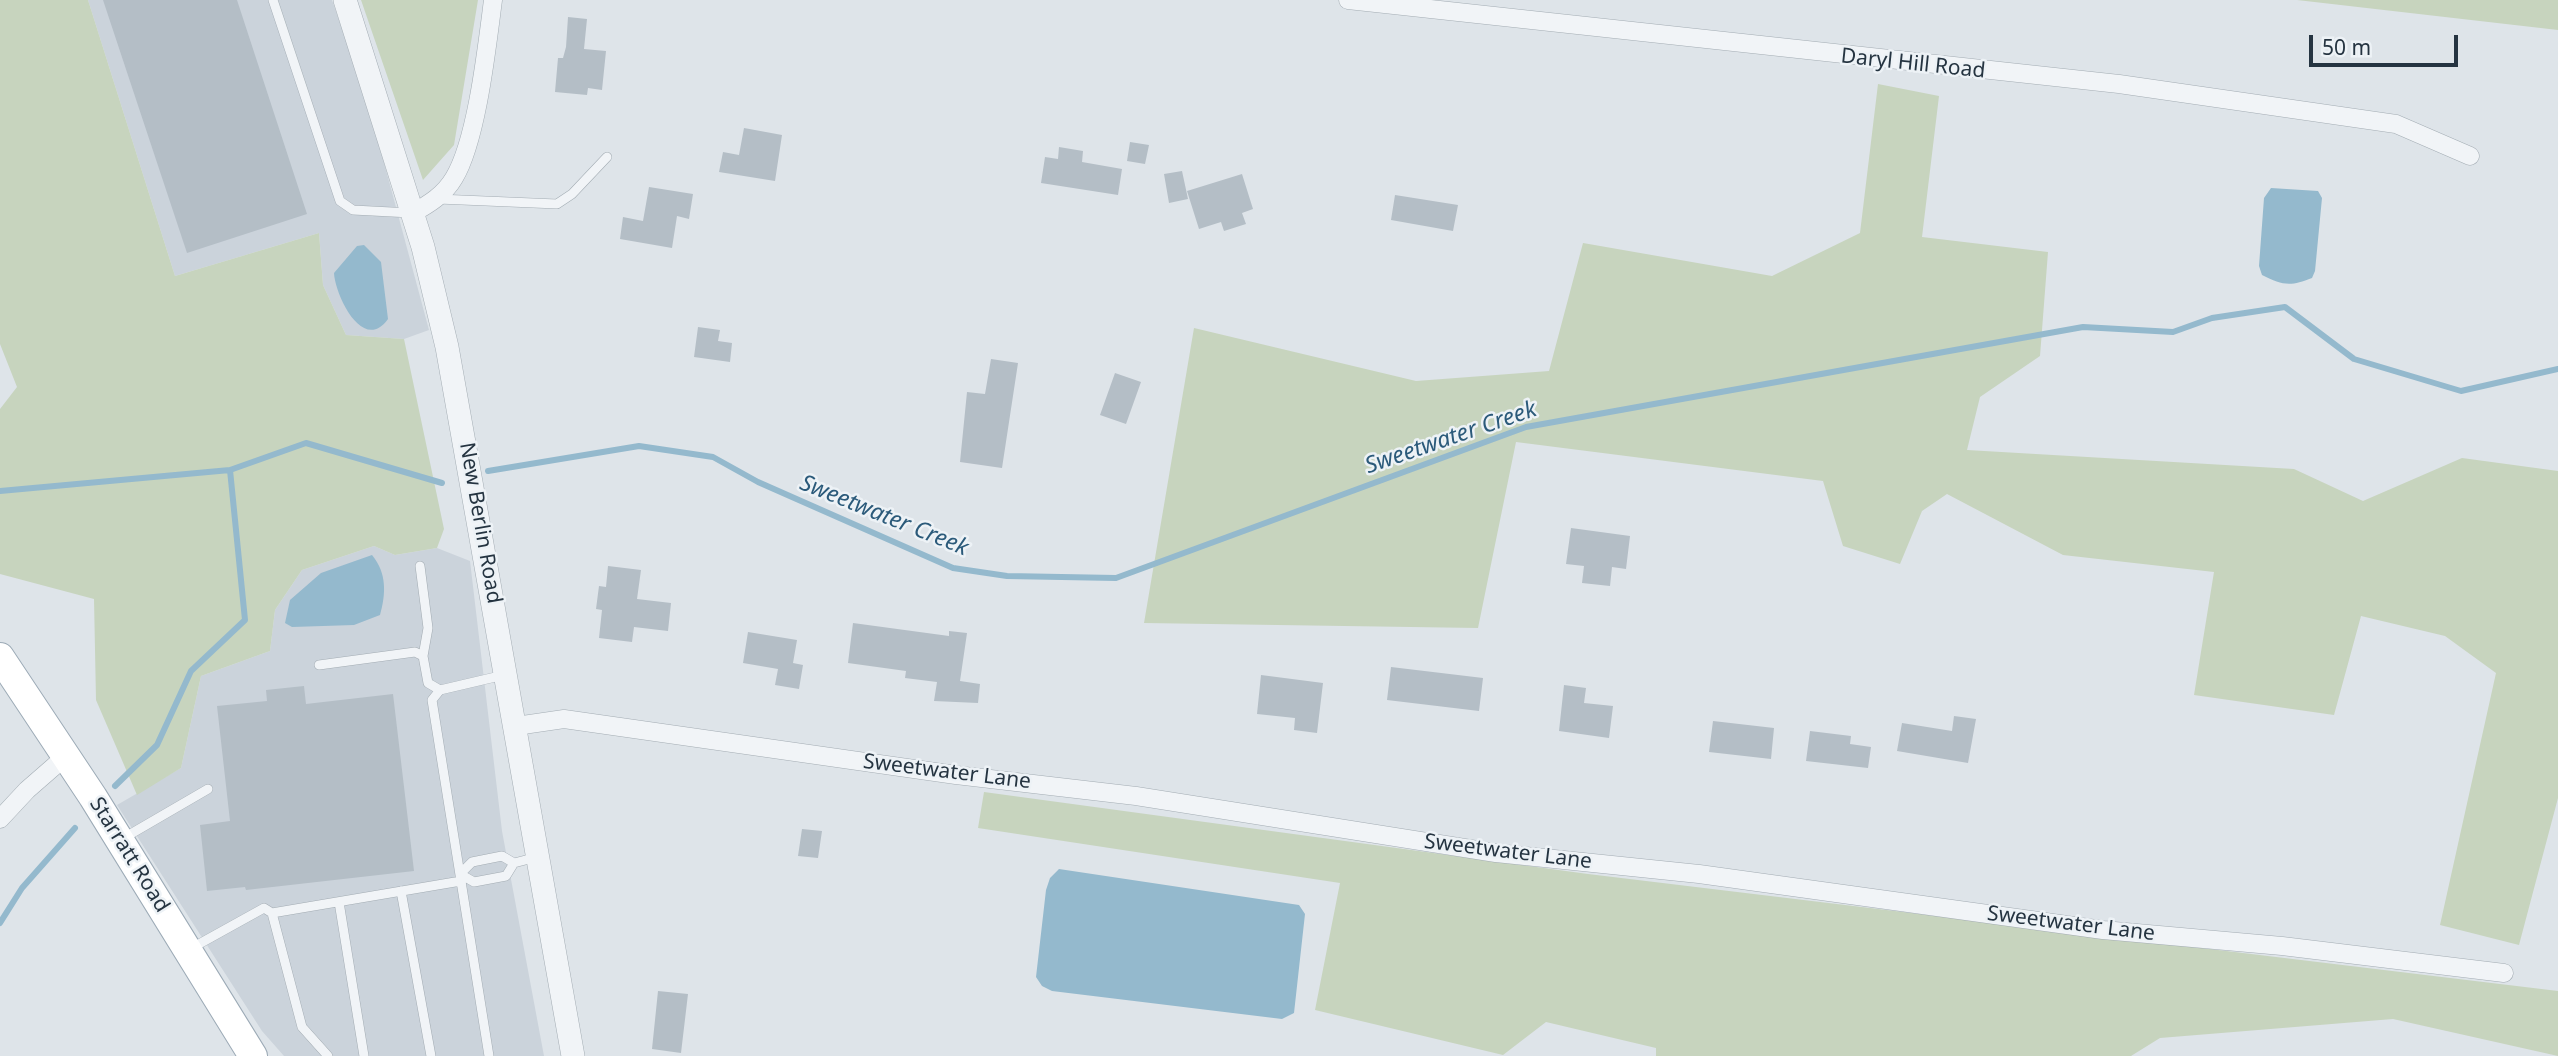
<!DOCTYPE html>
<style>
body{margin:0}
#map{position:relative;width:2558px;height:1056px;overflow:hidden;background:#dee4e9;font-family:"Noto Sans",sans-serif}
canvas{display:block}
.scale{position:absolute;left:2309px;top:35px;width:149px;height:32px;box-sizing:border-box;border:4px solid #253441;border-top:0;padding-left:9px;font-size:21px;line-height:24px;white-space:nowrap;color:#253441;-webkit-text-stroke:5px #edf2f6;paint-order:stroke}
</style>
<div id="map">
<canvas width="2558" height="1056"></canvas>
<div class="scale">50 m</div>
</div>
<script>
const ctx = document.querySelector('canvas').getContext('2d');
ctx.lineJoin = 'round';
function fill(path, color) {
  ctx.fillStyle = color;
  ctx.fill(path, 'evenodd');
}
function trace(path, color, width, dash) {
  ctx.strokeStyle = color;
  ctx.lineWidth = width;
  ctx.lineCap = dash ? 'butt' : 'round';
  ctx.setLineDash(dash || []);
  ctx.stroke(path);
}
function label(font, color, halo, rows, align = 'center') {
  ctx.font = font + ' "Noto Sans",sans-serif';
  ctx.lineWidth = 5;
  ctx.setLineDash([]);
  ctx.textBaseline = 'middle';
  ctx.strokeStyle = halo;
  ctx.fillStyle = color;
  for (const [text, x, y, turn = 0] of rows) {
    ctx.save();
    ctx.translate(x, y);
    ctx.rotate((+turn || 0) * Math.PI / 180);
    ctx.textAlign = isNaN(turn) ? turn : align;
    if (halo) ctx.strokeText(text, 0, 0);
    ctx.fillText(text, 0, 0);
    ctx.restore();
  }
}
fill(new Path2D(`
 M88,0H332L368,103L429,330L404,339L346,335L323,285L319,233L175,276Z
 M374,546L395,555L437,548L470,561L502,831L544,1056H284L262,1031L117,805L181,768L201,676L270,651L275,610L302,570Z`), '#cbd3db');
fill(new Path2D(`
 M0,0H88L175,276L319,233L323,285L346,335L404,339L444,529L437,548L395,555L374,546L302,570L275,610L270,651L201,676L181,768L137,795L96,700L94,599L0,574V409L17,387L0,344Z
 M361,0H478L454,145L423,180Z
 M2297,0H2558V30Z
 M1878,84L1939,96L1922,237L2048,252L2040,356L1980,397L1967,450L2294,469L2363,501L2462,458L2558,471V798L2519,945L2440,925L2496,673L2445,636L2361,616L2334,715L2194,695L2214,572L2063,555L1947,494L1922,511L1900,564L1843,546L1823,481L1516,442L1478,628L1144,623L1194,328L1416,381L1549,371L1583,243L1772,276L1860,233Z
 M984,792L1588,874L2558,991V1056L2393,1019L2160,1038L2131,1056H1656V1048L1546,1022L1503,1055L1315,1010L1340,883L978,828Z`), '#c7d4be');
fill(new Path2D(`
 M2271,188L2318,191L2322,198L2315,271L2312,278C2290,287 2282,285 2262,275L2259,266L2264,198Z
 M364,245L381,262L388,319C363,354 335,295 334,273L357,246Z
 M372,555C387,573 386,594 380,615L354,625L292,627L285,623L290,600L321,573Z
 M1059,869L1299,905L1305,914L1294,1013L1282,1019L1052,991L1042,986L1036,977L1046,890L1050,878Z`), '#94b9cd');
trace(new Path2D(`
 M488,471L639,446L713,457L758,482L953,568L1007,576L1116,578L1526,427L2083,327L2173,332L2212,318L2285,307L2354,359L2461,391L2558,369
 M0,491L230,470
 M115,786L157,745L191,671L245,620L230,470L306,443L442,483
 M0,923L22,888L75,828`), '#94b9cd', 6);
fill(new Path2D(`
 M103,0H237L307,214L187,253Z
 M568,17L587,19L584,49L606,51L602,90L588,88L587,95L555,92L558,58H563L566,47Z
 M744,128L782,135L775,181L719,172L723,152L739,155Z
 M1130,142L1149,145L1145,164L1127,161Z
 M1059,147L1083,151L1082,162L1122,169L1118,195L1041,183L1045,157L1058,159Z
 M1182,171L1188,199L1169,203L1164,174Z
 M1242,174L1253,209L1242,213L1246,224L1224,231L1221,222L1199,229L1187,191Z
 M649,187L693,194L689,219L677,216L672,248L620,239L623,217L643,221Z
 M1395,195L1458,205L1453,231L1391,220Z
 M698,327L720,330L718,341L732,343L730,362L694,357Z
 M991,359L1018,363L1002,468L960,462L967,392L985,394Z
 M1115,373L1141,382L1126,424L1100,415Z
 M1571,528L1630,536L1626,569L1612,567L1610,586L1582,583L1584,566L1566,564Z
 M608,566L641,570L637,599L671,603L668,631L634,627L632,642L599,638L602,610L596,609L599,586L606,587Z
 M853,623L949,636V631L967,633L960,681L980,684L978,703L934,701L937,682L905,678L906,671L848,663Z
 M748,632L797,640L793,663L803,665L799,689L775,685L778,669L743,663Z
 M1391,667L1483,678L1479,711L1387,700Z
 M1261,675L1323,683L1317,733L1294,730L1295,718L1257,714Z
 M1564,685L1586,688L1584,703L1613,706L1609,738L1559,731Z
 M304,686L306,704L393,694L414,871L246,890L245,887L207,891L200,825L230,821L217,706L267,701L266,690Z
 M1954,716L1976,719L1968,763L1897,751L1902,723L1952,731Z
 M1713,721L1774,728L1771,759L1709,752Z
 M1810,731L1851,736L1850,744L1871,747L1868,768L1806,761Z
 M802,829L822,831L818,858L798,856Z
 M658,991L688,994L681,1053L652,1049Z`), '#b4bec6');
const service = new Path2D(`
 M273,0L340,201L353,210L411,213
 M438,199L557,204L572,194L607,157
 M420,566L428,628L423,656
 M319,665L415,652L423,656L428,683L440,690
 M122,839L208,789
 M460,874L472,862L502,856L514,863L537,857
 M460,874L474,882L506,876L514,863
 M401,891L431,1056
 M339,902L364,1056
 M272,913L461,881
 M190,949L264,908L272,913L302,1027L328,1056
 M489,1056L432,700L440,690L504,675`);
const minor = new Path2D(`
 M1348,0L2119,84L2396,124L2470,156
 M413,213C429,204 444,195 454,178C477,140 487,46 493,0
 M516,726L564,719L956,775L1136,796L1496,853L1699,874L2103,930L2282,946L2504,973
 M0,819L27,790L66,756`);
const tertiary = new Path2D(`
 M345,0L423,247L447,347L573,1056`);
const primary = new Path2D(`
 M0,657L93,797L253,1056`);
trace(service, '#a3acb3', 10);
trace(minor, '#a3acb3', 19);
trace(tertiary, '#a3acb3', 24);
trace(primary, '#9caab6', 30);
trace(service, '#f1f4f7', 9);
trace(minor, '#f1f4f7', 18);
trace(tertiary, '#f1f4f7', 23);
trace(primary, '#fff', 28);
label('21px', '#253441', '#edf2f6', [
 ["Daryl Hill Road",1913,64,6],
 ["New Berlin Road",480,523,80],
 ["Sweetwater Lane",947,772,7],
 ["Sweetwater Lane",1508,852,7],
 ["Starratt Road",129,855,58],
 ["Sweetwater Lane",2071,924,7]
]);
label('italic 23px', '#2b5a7a', '#edf2f6', [
 ["Sweetwater Creek",1451,438,-19],
 ["Sweetwater Creek",884,516,22]
]);
</script>
